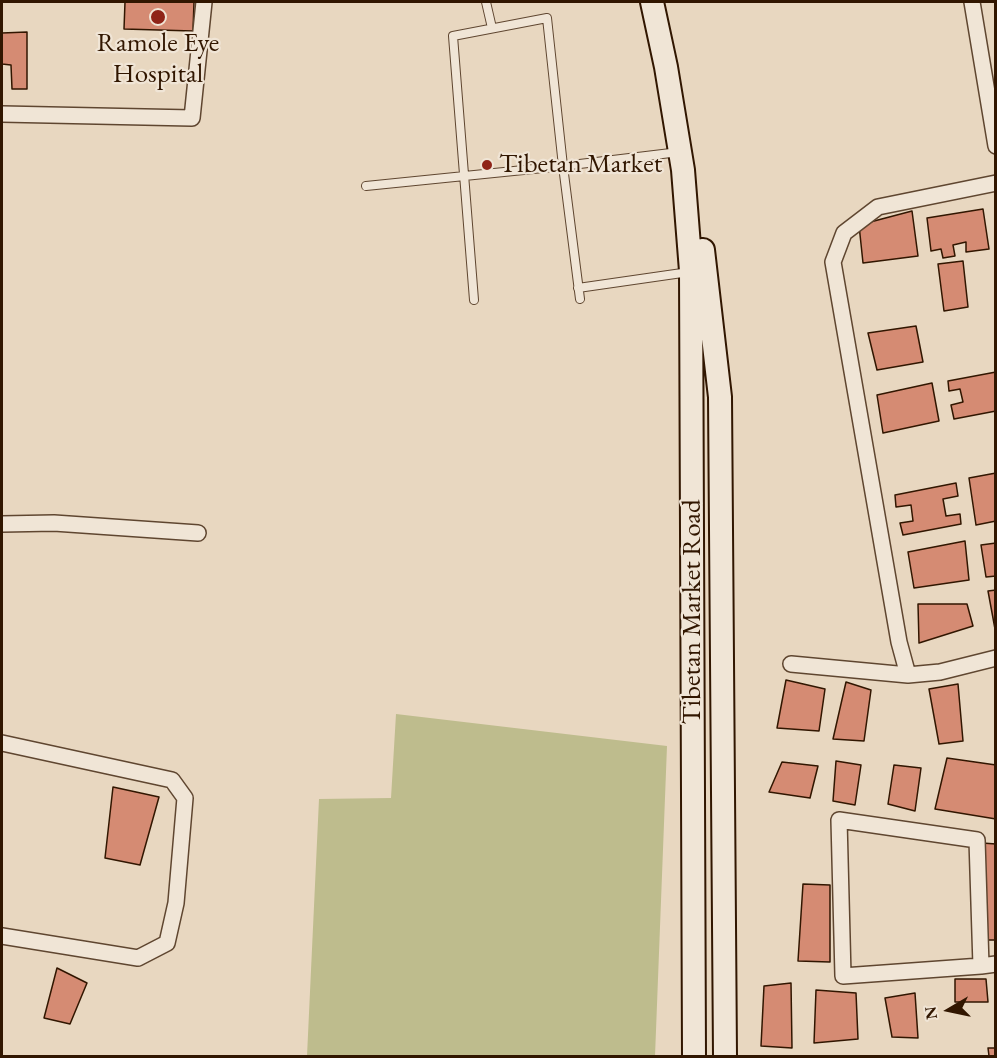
<!DOCTYPE html>
<style>
body{margin:0}
#map{position:relative;width:997px;height:1058px;overflow:hidden;background:#e8d7c0;font-family:"EB Garamond",serif}
canvas{display:block}
.frame{position:absolute;inset:0;border:3px solid #311600;pointer-events:none}
.north{position:absolute;left:919px;top:980px;width:60px;height:60px;-webkit-text-stroke:4px #f0e5d6;paint-order:stroke;rotate:261deg;font-size:16px;font-weight:700;line-height:24px;text-align:center;color:#311600}
.north::after{content:'';display:block;margin:auto;width:21px;height:27px;background:#311600;clip-path:polygon(50% 0,100% 100%,50% 72%,0 100%)}
</style>
<div id="map">
<canvas width="997" height="1058"></canvas>
<div class="frame"></div>
<div class="north">N</div>
</div>
<script>
const ctx = document.querySelector('canvas').getContext('2d');
ctx.lineJoin = 'round';
function fill(path, color) {
  ctx.fillStyle = color;
  ctx.fill(path, 'evenodd');
}
function trace(path, color, width, dash) {
  ctx.strokeStyle = color;
  ctx.lineWidth = width;
  ctx.lineCap = dash ? 'butt' : 'round';
  ctx.setLineDash(dash || []);
  ctx.stroke(path);
}
function label(font, color, halo, rows, align = 'center') {
  ctx.font = font + ' "EB Garamond",serif';
  ctx.lineWidth = 4.5;
  ctx.setLineDash([]);
  ctx.textBaseline = 'middle';
  ctx.strokeStyle = halo;
  ctx.fillStyle = color;
  for (const [text, x, y, turn = 0] of rows) {
    ctx.save();
    ctx.translate(x, y);
    ctx.rotate((+turn || 0) * Math.PI / 180);
    ctx.textAlign = isNaN(turn) ? turn : align;
    if (halo) ctx.strokeText(text, 0, 0);
    ctx.fillText(text, 0, 0);
    ctx.restore();
  }
}
fill(new Path2D(`
 M396,714L667,746L655,1056H307L319,799L391,798Z`), '#bebc8d');
const building = new Path2D(`
 M125,2H194L193,31L124,29Z
 M27,32V89H12L11,65L2,64V33Z
 M983,209L989,249L966,252V242L953,245L955,256L943,258L941,249L931,251L927,218Z
 M912,211L918,256L863,263L859,225Z
 M963,261L968,307L944,311L938,264Z
 M916,326L923,362L877,370L868,333Z
 M996,372V411L954,419L951,405L963,402L960,389L949,391L948,381Z
 M932,383L939,421L883,433L877,395Z
 M996,473V521L976,525L969,478Z
 M956,483L958,496L943,499L946,516L960,514L961,524L903,535L900,523L913,521L911,505L896,507L895,495Z
 M965,541L969,580L914,588L908,552Z
 M996,543V576L986,577L981,545Z
 M996,590V629H995L988,591Z
 M918,604H967L973,626L919,643Z
 M786,680L825,689L819,731L777,728Z
 M846,682L871,690L864,741L833,739Z
 M958,684L963,741L939,744L929,689Z
 M947,758L996,765V819L935,809Z
 M836,761L861,765L855,805L833,801Z
 M782,762L818,766L810,798L769,792Z
 M894,765L921,768L915,811L888,804Z
 M113,787L159,797L140,865L105,858Z
 M982,843L996,844V940H985Z
 M803,884L830,885V962L798,961Z
 M57,968L87,983L70,1024L44,1018Z
 M955,979H986L988,1002H955Z
 M791,983L792,1048L761,1046L764,986Z
 M816,990L856,993L858,1039L814,1043Z
 M915,993L918,1038L892,1037L885,998Z
 M988,1048H996V1056H989Z`);
fill(building, '#d58b73');
trace(building, '#311600', 1.5);
const lane = new Path2D(`
 M486,2L492,28
 M366,186L563,166L547,18L453,36L474,300
 M578,288L689,272
 M580,299L563,166L679,152`);
const street = new Path2D(`
 M972,2L996,146
 M2,114L192,118L204,2
 M996,183L878,207L844,233L833,262L899,642L908,675L940,672L996,658
 M2,524L54,523L198,533
 M791,664L908,675
 M2,743L172,780L185,798L176,903L167,943L138,958L2,936
 M981,966L977,840L839,820L843,976L981,966L996,964`);
const secondary = new Path2D(`
 M652,2L666,67L683,170L691,271L694,1056
 M703,250L720,397L725,1056`);
trace(lane, '#5f4630', 10);
trace(street, '#5f4630', 18);
trace(secondary, '#311600', 26);
trace(lane, '#f0e5d6', 8);
trace(street, '#f0e5d6', 15);
trace(secondary, '#f0e5d6', 22);
for (const [x, y, r, color] of [
 [158,17,8,"#8f2418"],
 [487,165,6,"#8f2418"]
]) {
  const dot = new Path2D();
  dot.arc(x, y, r, 0, 2 * Math.PI);
  ctx.fillStyle = color;
  ctx.fill(dot);
  trace(dot, '#f0e5d6', 2);
}
label('27px', '#311600', '#f0e5d6', [
 ["Ramole Eye",158,44],
 ["Hospital",158,75],
 ["Tibetan Market",499,165,"left"]
]);
label('27px', '#311600', '#f0e5d6', [
 ["Tibetan Market Road",693,612,-90]
]);
</script>
